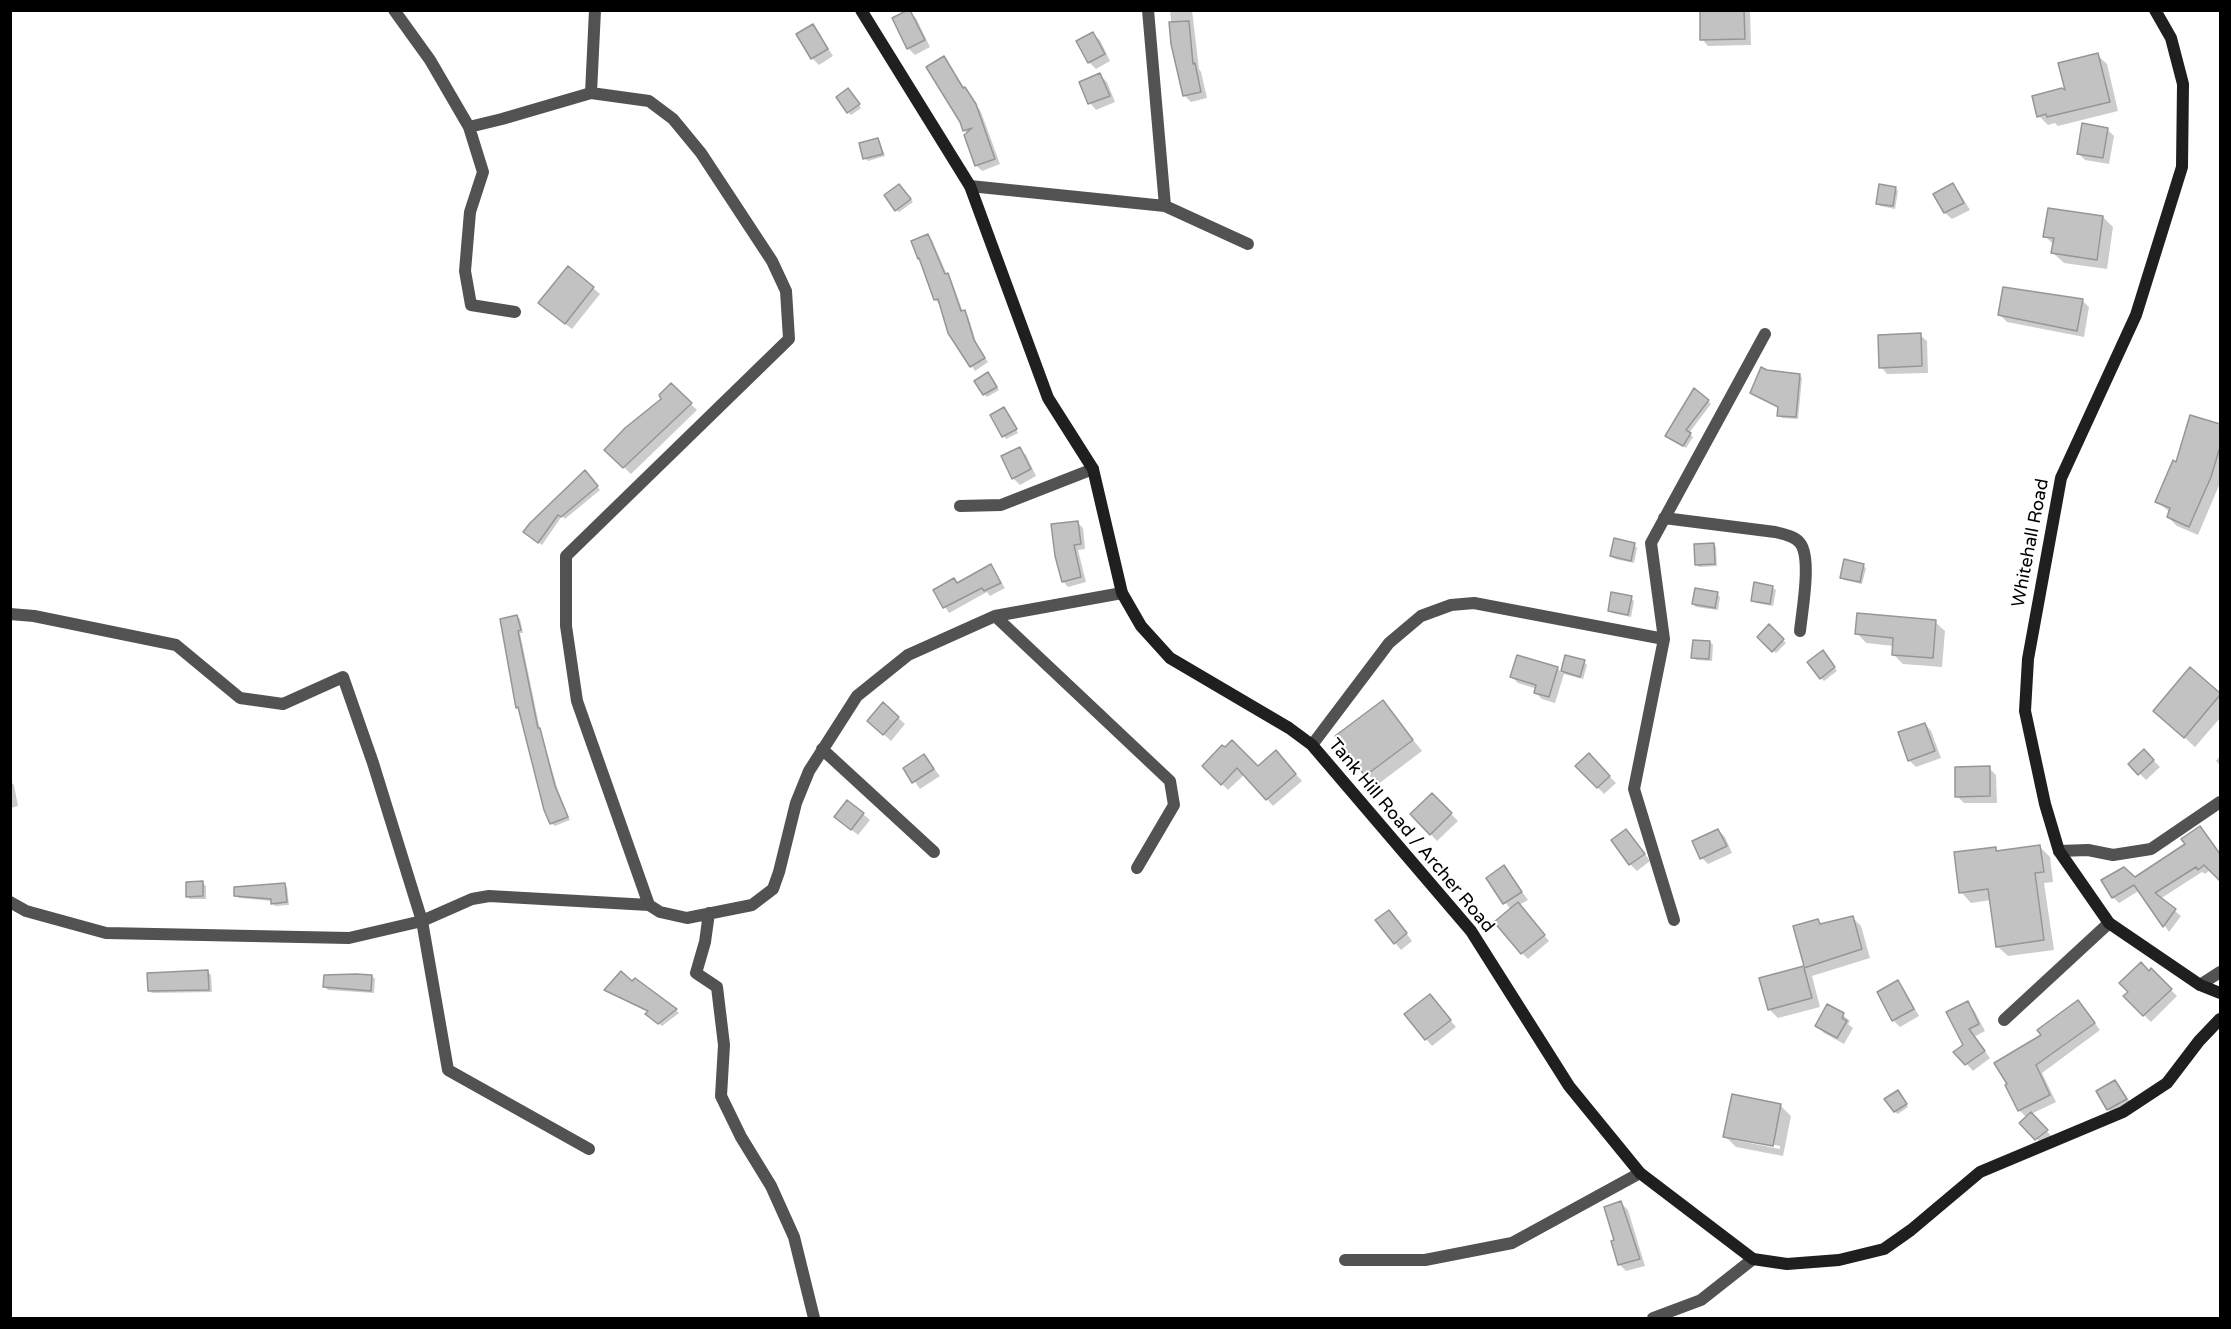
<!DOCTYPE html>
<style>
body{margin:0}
#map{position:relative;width:2231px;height:1329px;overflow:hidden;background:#fff;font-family:"Varela Round",sans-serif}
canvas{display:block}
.frame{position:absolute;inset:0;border:12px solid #000;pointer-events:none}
</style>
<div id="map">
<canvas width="2231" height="1329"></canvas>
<div class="frame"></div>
</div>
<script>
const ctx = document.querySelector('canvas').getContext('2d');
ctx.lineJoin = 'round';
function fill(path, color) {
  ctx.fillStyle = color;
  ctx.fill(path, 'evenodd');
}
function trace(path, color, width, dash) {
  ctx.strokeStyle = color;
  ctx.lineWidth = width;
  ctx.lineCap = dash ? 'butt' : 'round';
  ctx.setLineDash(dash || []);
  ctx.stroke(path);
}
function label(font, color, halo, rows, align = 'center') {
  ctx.font = font + ' "Varela Round",sans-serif';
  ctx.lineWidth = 4.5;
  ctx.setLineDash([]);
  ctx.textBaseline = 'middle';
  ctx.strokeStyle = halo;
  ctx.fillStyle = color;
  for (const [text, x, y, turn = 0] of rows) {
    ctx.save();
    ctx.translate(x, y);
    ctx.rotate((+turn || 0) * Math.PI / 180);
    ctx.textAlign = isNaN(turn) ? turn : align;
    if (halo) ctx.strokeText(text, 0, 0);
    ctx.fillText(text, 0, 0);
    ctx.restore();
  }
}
fill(new Path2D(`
 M1170,10H1192L1199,69L1201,72L1207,98L1191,102L1184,95L1173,43Z
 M1701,10H1748L1750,13L1751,45L1708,46L1702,39Z
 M909,12L916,18L930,47L915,55L908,48Z
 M813,26L819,33L833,56L819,65L812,58Z
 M1093,34L1100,40L1110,61L1096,69L1089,62Z
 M2097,55L2107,64L2118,111L2058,126L2055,123L2048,125L2039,116L2067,93Z
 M944,58L981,112L1000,164L982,171L976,165L967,134L961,122Z
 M1100,75L1107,82L1115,102L1096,110L1090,103Z
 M851,92L861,108L851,115L848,112Z
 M2107,129L2114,136L2109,164L2085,160L2078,153Z
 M878,139L880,142L885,156L868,161L865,158Z
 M1953,185L1959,192L1970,210L1952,219L1945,213L1935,195Z
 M902,188L913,202L899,212L896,210Z
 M1895,188L1898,191L1895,209L1880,206L1877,203Z
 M2103,217L2113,227L2107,269L2064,263L2053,253L2054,245L2045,236Z
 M928,236L932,240L947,275L951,279L963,312L968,316L977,345L988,362L975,371L950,333L941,303L939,304L935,299L919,258Z
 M593,288L600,294L572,329L546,309Z
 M2083,301L2089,307L2084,337L2007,322L2000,315Z
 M1920,335L1927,341L1928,373L1887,374L1881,367Z
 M1799,375L1802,378L1798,419L1782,418L1779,415V408L1751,393Z
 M991,377L999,390L987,397L984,394Z
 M671,385L697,410L631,474L606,450L663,399Z
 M1708,401L1711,404L1689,433L1693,437L1686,448L1667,436Z
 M1006,412L1018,433L1006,439L992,416Z
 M2191,417L2220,426V483L2198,535L2177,526L2168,517L2170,512L2157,502L2177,464Z
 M1019,448L1026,455L1036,476L1020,485L1013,478Z
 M587,475L600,490L565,519L562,516L542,545L528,535Z
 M1077,522L1083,528L1085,549L1078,550L1086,582L1068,587L1063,581Z
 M1713,544L1716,547L1717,566L1699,567L1696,564Z
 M1634,545L1637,548L1634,563L1615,559L1612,556Z
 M991,566L1005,588L990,596L987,592L949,613L935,590L958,584Z
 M1863,566L1866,568L1862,584L1844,580L1841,577Z
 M1755,584L1773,588L1776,590L1773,606L1756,603L1753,600Z
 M1717,594L1720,597L1718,610L1696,607L1693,604Z
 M1631,598L1634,601L1631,617L1612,613L1609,610Z
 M517,616L520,619L523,633H520L540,730L558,790L570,820L555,826L552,824L534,766L520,709L518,707Z
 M1935,622L1945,631L1942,667L1903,664L1894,655V646L1866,643L1857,633Z
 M1769,626L1786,643L1776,653L1759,637Z
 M1710,642L1713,645L1712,661L1696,660L1693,657Z
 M1825,655L1837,671L1824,681L1821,678Z
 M1566,657L1584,662L1587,665L1583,679L1564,674L1555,703L1542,699L1535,692L1537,689L1518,683L1512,677L1557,668L1562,673Z
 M2190,669L2220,695V718L2195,747L2155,711Z
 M1383,702L1422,751L1377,785L1337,736Z
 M883,704L905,724L891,741L876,727Z
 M1925,724L1931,731L1941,758L1916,767L1909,760Z
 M2144,751L2160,767L2146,780L2130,764Z
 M924,756L940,776L920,789L905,768Z
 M1589,756L1616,783L1604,794L1577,766Z
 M2220,756V765L2216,761Z
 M1282,759L1302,781L1273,806L1245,774L1228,790L1204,766L1258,768Z
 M1989,768L1996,775L1997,803H1964L1957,796Z
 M10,781L14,785L18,806L10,808Z
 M1432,795L1458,821L1437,841L1412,814Z
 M863,814L870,820L858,835L836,817Z
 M1718,830L1725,837L1732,853L1708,864L1702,858Z
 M2205,833L2220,854V879L2210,870L2205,874L2202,872L2160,899L2181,916L2169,932L2140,890L2119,903L2113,897L2134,879Z
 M1633,838L1650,861L1637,871L1630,864Z
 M2040,847L2050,857L2053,882L2044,883L2054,950L2008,956L1997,946L1991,900L1971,903L1961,892L1995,848L1999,852Z
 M1504,867L1528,900L1519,905L1549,941L1528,959L1522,953L1511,910L1488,878Z
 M203,883L206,886V899H190L187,896Z
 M284,884L287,887L289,905L275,906L272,901L239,898L236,895Z
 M1852,917L1861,926L1870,958L1812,976L1820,1007L1778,1018L1769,1009L1761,979L1805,968L1794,927L1818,921L1822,925Z
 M1395,918L1412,941L1401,950L1395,943Z
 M2151,970L2177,996L2151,1022L2125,996Z
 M208,972L211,975L212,992L152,993L149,990Z
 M372,976L375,979L374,993L328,990L325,987Z
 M635,980L676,1010L679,1013L662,1026L650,1017L649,1012L606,990L632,983Z
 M1898,982L1904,989L1919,1016L1900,1027L1893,1020Z
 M1430,996L1456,1027L1432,1046L1426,1039Z
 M1967,1003L1974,1010L1985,1031L1974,1037L1990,1058L1973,1071L1956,1052L1965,1046Z
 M1828,1006L1843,1015L1850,1021L1848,1024L1853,1028L1844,1044L1824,1033L1817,1026Z
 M2084,1009L2100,1030L2042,1073L2056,1102L2031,1114L2053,1138L2043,1145L2021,1123L2027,1118L2019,1110L2007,1086Z
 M2115,1081L2133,1106L2115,1116L2108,1109Z
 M1900,1095L1908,1107L1898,1114L1895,1112Z
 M1780,1105L1791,1116L1783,1156L1736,1147L1725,1136ZM1735,1137L1780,1146V1149L1735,1140Z
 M1621,1203L1628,1210L1645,1266L1626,1271L1620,1265L1613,1242L1616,1241Z`), '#0003');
const building = new Path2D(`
 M908,10H910L925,40L907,49L892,18Z
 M1700,10H1744L1745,39L1700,40Z
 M1189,21L1193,64L1195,63L1201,92L1183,96L1171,44L1169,22Z
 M813,24L828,49L811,59L796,34Z
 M1093,32L1105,54L1088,63L1076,41Z
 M2098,53L2110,102L2047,117L2046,114L2037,117L2032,96L2062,88L2065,90L2058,63Z
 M944,56L963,88L965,87L976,104L995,159L975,166L964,135L972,128L963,131L960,122L926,67Z
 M1100,73L1110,96L1088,104L1079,82Z
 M848,88L860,104L847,113L836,97Z
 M2082,123L2108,128L2103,158L2077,154Z
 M878,138L883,154L863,159L859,143Z
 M1953,183L1964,203L1944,213L1933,194Z
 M899,184L911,199L895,211L884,195Z
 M1879,184L1896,187L1893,206L1876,204Z
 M2048,208L2103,216L2097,260L2051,253L2054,238L2043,237Z
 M928,234L945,274L948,273L961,311L965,310L974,340L985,358L970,367L948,333L938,299L934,300L919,258L918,259L911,241Z
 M568,266L594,287L565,324L538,303Z
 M2003,287L2083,299L2077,331L1998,315Z
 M1921,333L1922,366L1879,368L1878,335Z
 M1761,367L1767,370L1800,374L1796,417L1777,416L1778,407L1750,393Z
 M988,372L997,387L983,395L974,381Z
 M671,383L692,403L623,468L604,450L625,428L661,399L659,395Z
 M1694,388L1709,400L1686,430L1691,433L1683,446L1665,436Z
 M1004,407L1017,429L1002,437L990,415Z
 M2190,415L2220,424V447L2211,477L2189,527L2167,517L2170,508L2155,502L2173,460L2176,462Z
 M1020,447L1031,469L1012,479L1001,456Z
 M585,470L598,486L561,517L558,515L538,543L523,532L530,523Z
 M1078,521L1081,544L1074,545L1081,577L1062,582L1055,556L1051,524Z
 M1614,538L1635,543L1631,561L1610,556Z
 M1714,543L1715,564L1695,565L1694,544Z
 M1844,559L1864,564L1860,582L1840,578Z
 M991,564L1001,583L984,591L982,588L943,608L933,590L954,578L957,583Z
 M1754,582L1773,586L1770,604L1751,601Z
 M1695,588L1718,592L1715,608L1692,604Z
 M1611,592L1632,596L1628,615L1608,611Z
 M1857,613L1936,620L1933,658L1892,655L1893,638L1855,634Z
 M517,615L521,630L518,631L538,728H540L555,786L568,817L550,824L544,810L518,707L516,708L500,619Z
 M1769,624L1784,639L1772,652L1757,637Z
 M1693,640L1710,641L1709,659L1691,658Z
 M1823,650L1835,667L1820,679L1807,662Z
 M1517,655L1558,667L1549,697L1534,693L1536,685L1510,677Z
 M1565,655L1585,660L1580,677L1561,671Z
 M2190,667L2220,693V695L2184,738L2153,711Z
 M1383,700L1413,740L1365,776L1335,736Z
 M883,702L899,717L883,735L867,721Z
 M1925,723L1935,751L1908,761L1898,732Z
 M1232,740L1258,766L1276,750L1296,774L1266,800L1237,768L1221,785L1202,766L1222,745L1225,747Z
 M2144,749L2154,760L2138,775L2128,764Z
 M1589,753L1610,776L1597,788L1575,766Z
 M924,754L934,769L912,783L903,768Z
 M1990,766V796L1955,797V767Z
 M1432,793L1452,813L1430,835L1410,814Z
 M847,800L864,813L851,830L834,817Z
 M2200,826L2220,854V881L2204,865L2198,870L2196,867L2155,893L2176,909L2163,927L2134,885L2112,898L2101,880L2124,867L2135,877L2185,844L2181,839Z
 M1626,829L1645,854L1629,865L1611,840Z
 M1718,829L1727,846L1700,859L1692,841Z
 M2040,845L2044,872L2035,873L2044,940L1996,947L1988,889L1959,893L1954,852L1996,847V851Z
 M1504,865L1522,892L1503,904L1486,878Z
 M203,881V896L186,897V882Z
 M285,883L287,902L271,904V899L234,896V887Z
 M1518,902L1545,935L1521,954L1494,922Z
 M1389,910L1407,933L1394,944L1375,920Z
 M1853,916L1862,949L1804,968L1812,998L1768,1010L1759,978L1804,966L1793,926L1818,919L1820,924Z
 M2141,962L2149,971L2151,968L2172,989L2143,1016L2123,996L2128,992L2119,983Z
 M208,970L209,990L148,991L147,973Z
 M621,971L632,981L635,978L677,1009L658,1024L645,1014L648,1011L604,990Z
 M356,974L372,975L371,991L323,987L324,975Z
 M1898,980L1914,1009L1892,1021L1877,992Z
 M1430,994L1451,1020L1425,1040L1404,1014Z
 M2078,1000L2095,1023L2036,1065L2050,1095L2018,1111L2005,1085L2007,1084L1994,1063L2041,1035L2037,1030Z
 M1968,1001L1979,1024L1969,1029L1985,1051L1965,1065L1953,1052L1963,1045L1946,1012Z
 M1827,1004L1844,1013L1842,1018L1847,1021L1837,1038L1815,1026Z
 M2115,1080L2127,1099L2107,1110L2096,1091Z
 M1898,1090L1907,1104L1894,1112L1884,1099Z
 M1732,1094L1781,1104L1773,1146L1723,1137Z
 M2031,1112L2048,1130L2035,1140L2019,1123Z
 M1621,1201L1640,1259L1618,1265L1611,1241L1614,1240L1604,1207Z`);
fill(building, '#c2c2c2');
trace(building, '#969696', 1.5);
trace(new Path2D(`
 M394,10L430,60L469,127L502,119L591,93L649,101L673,119L701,153L772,261L786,291L789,339L566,556V626L577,701L649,905
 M1148,10L1165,206
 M591,93L595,10
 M469,127L483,172L470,212L465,271L471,305L515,312
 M970,186L1165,206L1248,244
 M960,506L1001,505L1093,469
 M1664,518L1775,532C1783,534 1795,536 1800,543C1812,558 1802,611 1800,631
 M10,614L34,616L176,645L240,698L283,704L343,677L373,763L422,921L448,1070L589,1149
 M995,616L1170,781L1174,805L1137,868
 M1312,745L1389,643L1421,616L1451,605L1474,603L1664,639
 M822,749L934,852
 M2059,851L2088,850L2113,855L2151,849L2220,802
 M10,902L26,911L106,933L349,938L422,921L472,899L489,896L649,905L660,912L687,918L752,905L773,889L779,872L796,803L809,771L857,696L908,655L995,616L1122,593
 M709,913L705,942L696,973L717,987L724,1045L721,1096L741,1137L771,1186L794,1237L814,1318
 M1674,920L1634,789L1664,639L1651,543L1765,334
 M2200,985L2220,972
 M2004,1020L2109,923
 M1345,1260H1425L1512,1243L1640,1173
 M1653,1318L1701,1300L1753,1259`), '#525252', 12);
trace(new Path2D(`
 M861,10L970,186L1048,398L1093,469L1122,593L1141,626L1170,658L1289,728L1312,745L1471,931L1569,1086L1640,1173L1753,1259L1787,1264L1839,1260L1884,1249L1911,1230L1980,1172L2123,1112L2167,1083L2199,1041L2220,1019
 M2155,10L2171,38L2183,84L2182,167L2136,315L2061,478L2028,659L2025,711L2045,804L2059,851L2109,923L2200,985L2220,993`), '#1f1f1f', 12);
label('18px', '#000', '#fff', [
 ["Whitehall Road",2031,543,-79],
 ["Tank Hill Road / Archer Road",1411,836,50]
]);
</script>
